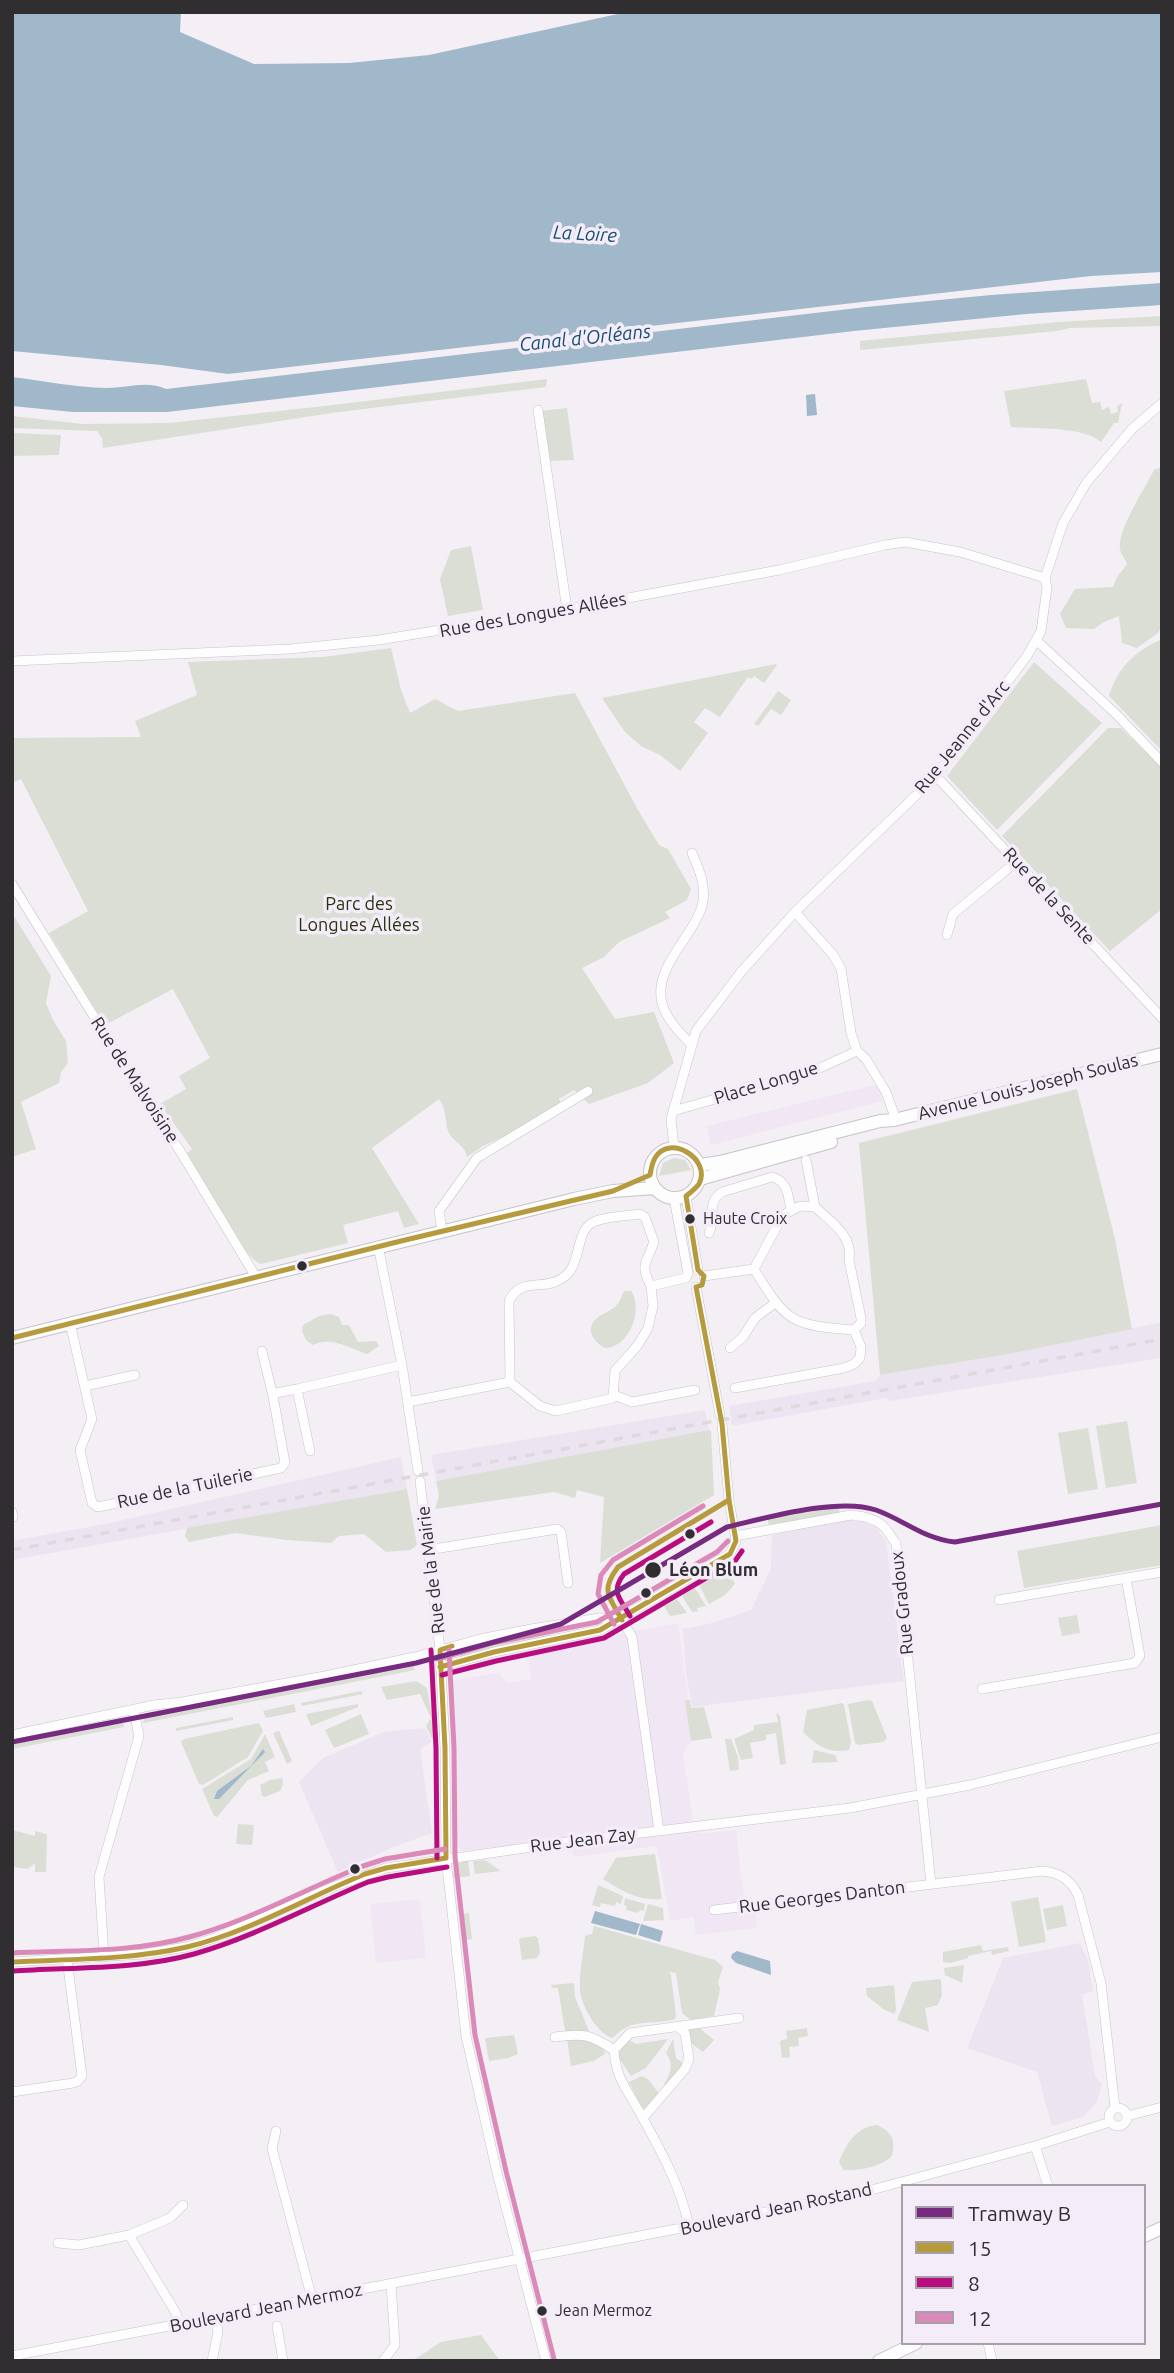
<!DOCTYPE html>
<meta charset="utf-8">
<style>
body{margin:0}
#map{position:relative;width:1174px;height:2373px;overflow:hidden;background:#f3eff5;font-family:Ubuntu,sans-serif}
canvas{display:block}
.frame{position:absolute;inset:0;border:14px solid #312e32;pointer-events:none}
.legend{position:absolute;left:901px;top:2184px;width:245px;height:161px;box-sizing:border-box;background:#f4ecf8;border:2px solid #a6a0a9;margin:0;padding:9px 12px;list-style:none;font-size:21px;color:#312e32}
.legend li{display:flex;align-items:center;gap:14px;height:35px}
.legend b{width:35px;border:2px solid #a6a0a9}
</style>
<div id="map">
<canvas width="1174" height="2373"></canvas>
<div class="frame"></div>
<ul class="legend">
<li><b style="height:9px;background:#762a80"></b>Tramway B</li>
<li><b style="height:9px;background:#b69a3e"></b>15</li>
<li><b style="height:9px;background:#b80d7f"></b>8</li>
<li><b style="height:9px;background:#db89b9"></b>12</li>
</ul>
</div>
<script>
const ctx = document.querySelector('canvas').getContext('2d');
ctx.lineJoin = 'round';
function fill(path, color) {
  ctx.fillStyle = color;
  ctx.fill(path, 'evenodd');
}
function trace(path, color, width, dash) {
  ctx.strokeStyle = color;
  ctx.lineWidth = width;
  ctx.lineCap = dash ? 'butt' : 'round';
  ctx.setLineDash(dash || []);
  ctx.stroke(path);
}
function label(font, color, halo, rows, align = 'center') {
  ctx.font = font + ' Ubuntu,sans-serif';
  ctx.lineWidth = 7;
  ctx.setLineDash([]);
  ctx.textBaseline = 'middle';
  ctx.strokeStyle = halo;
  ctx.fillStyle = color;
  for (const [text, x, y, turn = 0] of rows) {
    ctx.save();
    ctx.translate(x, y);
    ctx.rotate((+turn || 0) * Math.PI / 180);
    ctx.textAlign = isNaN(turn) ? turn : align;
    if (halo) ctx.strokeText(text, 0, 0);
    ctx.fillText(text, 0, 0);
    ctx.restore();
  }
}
fill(new Path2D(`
 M879,1084L882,1101L711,1145L707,1126Z
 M678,1623L693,1739L683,1753L693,1821L699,1834L736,1830L745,1909L755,1908L757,1928L696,1935L693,1917L670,1921L657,1846L573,1857L569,1838L461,1851L457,1840L448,1681L499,1673L508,1683L531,1679L527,1652Z
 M420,1899L426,1958L376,1963L370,1904Z`), '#f1e6f3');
fill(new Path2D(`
 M1162,1322V1361L1160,1358L890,1401L886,1398L732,1426L729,1406L875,1381L880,1375L1009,1354Z
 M705,1410L709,1430L436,1481L431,1455Z
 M401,1457L407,1489L12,1560V1541L105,1524Z
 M847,1520L865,1522L876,1528L886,1541L904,1681L692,1707L686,1673L683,1629L712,1623L751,1610L771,1569L772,1535Z
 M425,1728L432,1742L420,1749L432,1833L391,1848L338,1872L299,1782L323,1758L384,1732Z
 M1080,1943L1088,1960L1093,1991L1082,1995L1095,2075L1102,2085L1097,2102L1083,2117L1052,2126L1037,2072L967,2048L1003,1958Z`), '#ede4f2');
fill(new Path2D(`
 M1162,316V326L1070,328L1057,331L860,350V341L1058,322Z
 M547,379L546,387L339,412L103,448L102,438L97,431L12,428V416L83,424L169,423L325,406Z
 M1086,379L1092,403L1100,402L1102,410L1109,407L1111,414L1118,412L1117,406L1122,403L1118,423H1114L1101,442C1082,426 1037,429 1011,427L1004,391Z
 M567,408L574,460L549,461L540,411Z
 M12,433L61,435L59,455L12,456Z
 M1162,467V626L1158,633L1137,648L1122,643L1119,616L1104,622L1094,629L1066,628L1060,614L1075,589L1113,587L1117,577L1127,564C1125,559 1120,553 1120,548C1117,531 1145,488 1154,470Z
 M471,546L483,610L448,616L440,579L451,550Z
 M1162,639V751L1109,696C1118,667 1134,652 1162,639Z
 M391,648L401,690L410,713L435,699L458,711L575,693L638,810L659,845L668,849L691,889L687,900L665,912L670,918L619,942L604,957L582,968L615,1019L654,1012L674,1063L648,1083L589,1104L574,1090L559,1099L563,1109L483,1146L467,1157C465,1145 454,1143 449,1133C444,1122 448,1112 439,1099L372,1148L419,1224L404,1228L398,1211L343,1225L348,1243L261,1264C240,1256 200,1176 187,1153L192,1149L160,1104L186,1089L179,1076L210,1058L173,989L105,1025L49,933L88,911L21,779L12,783V738L141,737L135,721L197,695L188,662L323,657Z
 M1034,662L1102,723L997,830L947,776Z
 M776,664L777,665L764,683L754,676L752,679L748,677L720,717L705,708L694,722L708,733L680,771L660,755L641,746L625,732L602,698Z
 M778,691L791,700L781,715L771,709L758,726L754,724Z
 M1108,728H1121L1162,768V909L1110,951L1002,836Z
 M12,913L51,976L46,1003L53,1020L66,1041L68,1063L61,1072L59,1083L21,1102L36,1149L12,1157Z
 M1077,1089L1115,1239L1132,1329L1009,1354L880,1375L859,1143Z
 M674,1158L685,1160L691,1170L659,1176L663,1163Z
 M624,1291H631C644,1309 629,1348 605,1348C595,1343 585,1331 595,1320C601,1314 609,1312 615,1307C620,1302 621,1297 624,1291Z
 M331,1314L339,1317L342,1325H349L358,1342L376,1341L379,1346L367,1354C350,1348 330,1336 313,1345L306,1340L302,1331L303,1325L319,1316Z
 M1127,1421L1137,1483L1106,1488L1096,1426Z
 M1088,1428L1098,1489L1068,1494L1058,1433Z
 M709,1430L711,1431L714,1495L600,1563L604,1497L577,1490L575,1498L554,1492L435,1509L439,1495L436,1481Z
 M407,1489L417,1545L411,1550L386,1552L364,1534L339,1536L331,1543L287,1540L235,1533L189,1542L185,1536L187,1528Z
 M838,1504L840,1513L769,1525L767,1516Z
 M1162,1525V1565L1024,1588L1017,1551Z
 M726,1569L735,1584L725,1595L709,1604L699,1585Z
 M695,1588L706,1606L697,1608L698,1611L692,1612L682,1596Z
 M677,1599L687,1613L670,1616L664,1606Z
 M1077,1615L1080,1633L1062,1636L1058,1618Z
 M572,1627L541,1638L460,1658L457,1647L500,1637Z
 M413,1661L415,1670L143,1723L145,1714Z
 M416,1681L427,1688L436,1738L432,1739L426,1726L431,1718L420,1694L387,1700L381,1687Z
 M361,1691L363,1694L302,1706L301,1703Z
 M690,1700L691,1708L704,1707L712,1738L691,1741L685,1701Z
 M868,1700L872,1701L887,1738L883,1742L858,1745L855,1743L848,1704Z
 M842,1703L844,1705L851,1742L849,1750C829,1754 817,1746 803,1732L807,1710Z
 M294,1704L296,1712L266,1718L263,1711Z
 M358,1704V1707L311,1726L306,1714Z
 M776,1713L780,1716L786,1764L780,1765L776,1733L766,1735V1740L750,1743L753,1758L741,1760L734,1739L754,1730V1725L778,1722Z
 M361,1714L369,1734L334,1748L325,1730Z
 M233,1717V1720L176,1731V1728Z
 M122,1718L124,1727L12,1749V1740Z
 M259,1723L263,1731L248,1757L203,1785L199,1784L181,1742L184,1739Z
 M279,1731L292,1761L287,1764L273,1733Z
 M265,1734L275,1757L265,1762L269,1771L248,1780L217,1817L214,1816L202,1789L251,1759Z
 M725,1739H731L738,1757L739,1770L730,1771Z
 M814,1750L835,1755L838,1762L812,1763Z
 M282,1778L283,1784L280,1791L265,1797L262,1796L260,1785L270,1780Z
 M238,1824L254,1825L252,1845L236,1844Z
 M12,1830L35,1836V1831L47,1834L46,1872H35V1863L28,1869L14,1867L12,1861Z
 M655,1854L662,1899C638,1901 622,1891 603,1879L616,1858Z
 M468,1860L470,1876L453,1878L454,1865Z
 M485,1860L501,1871L475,1874L473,1861Z
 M598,1885L623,1896L621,1904L616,1902L615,1906L601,1903L600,1907L592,1905Z
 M1038,1897L1046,1942L1019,1947L1011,1902Z
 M625,1898L645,1904L644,1911L640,1910L638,1913L626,1910L627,1907L624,1905Z
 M648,1904L663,1908L664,1920L643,1921Z
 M1063,1905L1067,1926L1047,1930L1043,1909Z
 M469,1913L472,1939L465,1940L461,1914Z
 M594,1926L715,1960L723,1967L718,1982L720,1989L714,2016L691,2020L682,2013L676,1973L669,1972L671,1975L676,2015L675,2019C650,2026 631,2017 613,2038C599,2035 584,2010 581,1996C577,1981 584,1952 585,1936L592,1934Z
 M535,1936L538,1938L540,1952L537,1958L522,1960L519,1940L521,1938Z
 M981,1945L983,1951L1008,1947L1009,1951L992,1955L991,1951L968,1956V1958L951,1963L943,1962V1952Z
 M964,1965L962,1983L945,1975L944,1968Z
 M939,1979L941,1980L942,1995L938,2005L925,2008L929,2032L897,2020L912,1982Z
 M574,1983L575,1997L589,2031H565L558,1988H552L551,1985Z
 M894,1985L896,2010L894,2014L883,2009L867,1996L866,1988Z
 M698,2027L714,2040L703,2052L688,2041L687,2033L690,2028Z
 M807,2028L808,2036L798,2038L799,2046L789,2047L790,2057L782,2058L780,2041L787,2039L786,2031Z
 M514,2035L518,2054L508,2058L489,2061L485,2038Z
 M580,2038L598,2044L606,2053L594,2061L571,2066L567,2039Z
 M628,2039L636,2044L668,2039L646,2068L631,2076L617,2055Z
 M673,2039L676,2058L682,2062V2068L666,2087L664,2084C671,2073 674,2064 666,2053Z
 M642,2076L648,2079L660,2095L647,2109L642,2108L629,2082Z
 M877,2125C892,2132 896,2140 892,2156C881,2167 859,2171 844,2170L839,2162C846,2144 857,2126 877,2125Z
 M481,2335L500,2361H412L441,2342Z`), '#dbded5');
fill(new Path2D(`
 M12,12H181L180,32L254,64L349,63L429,55L627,12H1162V272L1091,276L228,374L161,365L12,351Z
 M1162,283V305L1026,314L854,331L167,412H73L12,406V377C44,381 75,387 106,388C127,388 147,380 166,389L866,307L991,295Z
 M815,394L817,415L807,416L806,395Z
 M263,1749L265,1752L219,1799H214L217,1791L251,1766Z
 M595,1911L640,1924L636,1935L591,1923Z
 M641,1924L663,1931L660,1942L638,1935Z
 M737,1951L770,1961L771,1975L736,1963L731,1958L732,1954Z`), '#a1b8ca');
const street = new Path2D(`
 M538,410L567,610
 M1037,641L1116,714L1162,762
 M12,661L290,649L379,640L563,610L779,570L885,545L905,542L960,552L1045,578
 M936,776L1162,1018
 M12,884L135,1083L180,1151L256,1277
 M795,912L834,956L841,969L851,1033L857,1051L866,1059L886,1092L896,1120
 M947,935L953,914L1017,861
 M691,1044C654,1008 651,988 681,944C689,932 698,920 702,906C707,887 699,869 692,853
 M673,1111L811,1072L857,1051
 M674,1147L671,1119L696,1031L741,972L795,912L936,776L1027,656L1041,631L1047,588L1045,578L1063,523L1087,482L1132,429L1162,403
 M806,1160L815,1207
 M686,1196L698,1270
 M674,1198L688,1273L686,1278
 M800,1206L815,1207C830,1221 854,1236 849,1260L861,1318V1323L854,1330C791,1325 787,1323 754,1269L783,1215Z
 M442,1231L439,1211L477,1158L588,1091
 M709,1233C716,1217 706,1203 722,1192L772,1177C788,1181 788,1196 791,1210
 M378,1246L402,1365L418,1471
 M704,1276L754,1269
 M651,1286C639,1265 647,1262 654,1242L645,1217L640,1214C626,1216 609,1216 596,1221C573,1228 584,1267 561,1279C542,1291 522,1276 509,1301L510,1382L540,1406L556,1411L613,1398L615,1371L638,1345L648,1328L653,1306L651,1286L686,1278
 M696,1287L720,1415
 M70,1323L92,1419L80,1450L92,1503L98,1507L281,1468L285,1463L273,1396L276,1393L297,1389
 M730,1348L743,1337L755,1318L775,1303
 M262,1351L273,1396
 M85,1386L135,1375
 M735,1388L844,1368L854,1364L860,1358L861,1347L854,1330
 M614,1395L632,1402L695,1390
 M408,1402L510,1382
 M310,1451L297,1389L402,1365
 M420,1481L440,1650L445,1748L446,1858L466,2036L497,2173L546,2361
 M12,1512L13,1517
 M735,1536L851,1515C862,1516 877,1519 885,1528C889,1532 891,1538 896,1543L931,1884
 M428,1550L557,1529L561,1532L568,1583
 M999,1600L1162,1572
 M622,1620L632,1637L659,1831
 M440,1667L494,1652L600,1630L730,1554L736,1541L729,1500L722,1424
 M982,1689L1135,1663L1140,1656L1126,1578
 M12,1735L154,1705L182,1702L325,1676L415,1657L480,1639L531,1629L600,1618L622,1620
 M714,1910L1043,1871C1060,1873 1070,1879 1078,1895L1101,1983L1115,2108
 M104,1956L99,1877L139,1736L134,1711
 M12,1962L144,1954L186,1947L215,1938L333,1887L386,1868L574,1841L850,1808L970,1785L1162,1737
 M555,2037C583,2033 590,2034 614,2050
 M614,2050C616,2080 628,2090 641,2115C660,2149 682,2189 689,2227
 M614,2050L630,2033L739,2018
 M12,2092L73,2083L78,2081L82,2076L67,1959
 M1109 2117a9 9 0 1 1 18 0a9 9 0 1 1-18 0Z
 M1127,2116L1162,2107
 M643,2118L685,2069L689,2059L685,2033L678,2027
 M276,2131L272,2148L312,2299
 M1035,2146L1048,2186
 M129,2235L170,2218L183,2205
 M58,2243L79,2245L129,2235L176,2313L179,2324
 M277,2326L283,2361
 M988,2343L992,2361
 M12,2356L849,2196L1035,2146L1110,2122
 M212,2361L218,2332L216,2318
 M383,2361L395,2345L391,2283`);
const secondary = new Path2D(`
 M650 1173a25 25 0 1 1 50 0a25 25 0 1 1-50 0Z
 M700,1165L720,1162L880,1121L894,1120L1162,1054
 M700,1179L831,1142
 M12,1338L574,1199L613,1191L655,1188
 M1144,2236L1162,2228
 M879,2361L916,2343`);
trace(street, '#c6c4c8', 10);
trace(secondary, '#c6c4c8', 14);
trace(street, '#fdfdfe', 9);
trace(secondary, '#fdfdfe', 12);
trace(new Path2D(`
 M12,1550L1162,1339`), '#dbdadc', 3.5, [9, 9]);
trace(new Path2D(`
 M12,1338L401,1241L613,1191L650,1175C651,1170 652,1163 655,1158C669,1133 712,1159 699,1184C696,1188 690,1193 686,1196L698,1270L704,1276L702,1285L696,1287
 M622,1620C609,1596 600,1591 618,1567L729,1500
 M440,1667L494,1652L600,1630L730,1554L736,1541L729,1500L722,1424L696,1287
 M446,1858L445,1748L440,1650L452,1646
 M12,1962C71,1959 130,1960 187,1947C249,1932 306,1898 365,1874L386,1868L446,1858`), '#b69a3e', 5);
trace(new Path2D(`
 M630,1616C620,1598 610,1592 624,1574L711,1522
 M431,1650L436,1748L437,1858
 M442,1675L496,1661L604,1638L735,1561L742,1551
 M13,1971C72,1967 136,1970 194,1954C254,1937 310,1906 368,1882L388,1877L447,1867`), '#b80d7f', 5);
trace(new Path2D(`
 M614,1624L598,1594L601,1575L613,1560L703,1506
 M449,1650L454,1748L455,1857L475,2035L506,2171L554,2359
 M438,1659L492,1643L597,1622L717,1552L728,1541
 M12,1953C70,1950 132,1953 189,1937C249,1921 305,1889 363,1866L385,1859L445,1849`), '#db89b9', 5);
trace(new Path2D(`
 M12,1742L416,1663L561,1624L727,1527C766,1518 838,1497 876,1510C904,1520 924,1539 955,1542L1162,1504`), '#762a80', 5);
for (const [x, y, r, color] of [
 [690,1219,6,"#312e32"],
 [302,1266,6,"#312e32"],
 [690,1534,6,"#312e32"],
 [653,1570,9,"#312e32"],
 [646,1593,6,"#312e32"],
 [355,1869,6,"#312e32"],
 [542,2311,6,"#312e32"]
]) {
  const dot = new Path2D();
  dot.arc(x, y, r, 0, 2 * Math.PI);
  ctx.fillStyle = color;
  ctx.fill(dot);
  trace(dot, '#f4ecf8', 2.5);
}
label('16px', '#312e32', '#f4ecf8', [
 ["Haute Croix",703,1219],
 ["Jean Mermoz",555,2311]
], 'left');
label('18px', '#312e32', '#f4ecf8', [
 ["Rue des Longues Allées",533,615,-10],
 ["Rue Jeanne d'Arc",962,737,-51],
 ["Rue de la Sente",1049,896,47],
 ["Rue de Malvoisine",135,1080,57],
 ["Place Longue",766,1083,-17],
 ["Avenue Louis-Joseph Soulas",1028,1087,-14],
 ["Rue de la Tuilerie",185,1488,-12],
 ["Rue de la Mairie",431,1570,-97],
 ["Rue Gradoux",902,1603,-96],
 ["Rue Jean Zay",583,1840,-7],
 ["Rue Georges Danton",822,1897,-7],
 ["Boulevard Jean Rostand",776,2209,-12],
 ["Boulevard Jean Mermoz",266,2308,-11]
]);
label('18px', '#28350b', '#f4ecf8', [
 ["Parc des",359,904],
 ["Longues Allées",359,925]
]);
label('bold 18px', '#312e32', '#f4ecf8', [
 ["Léon Blum",669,1570]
], 'left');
label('italic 19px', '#134f71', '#f4ecf8', [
 ["La Loire",585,234,3],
 ["Canal d'Orléans",585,338,-6]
]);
</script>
